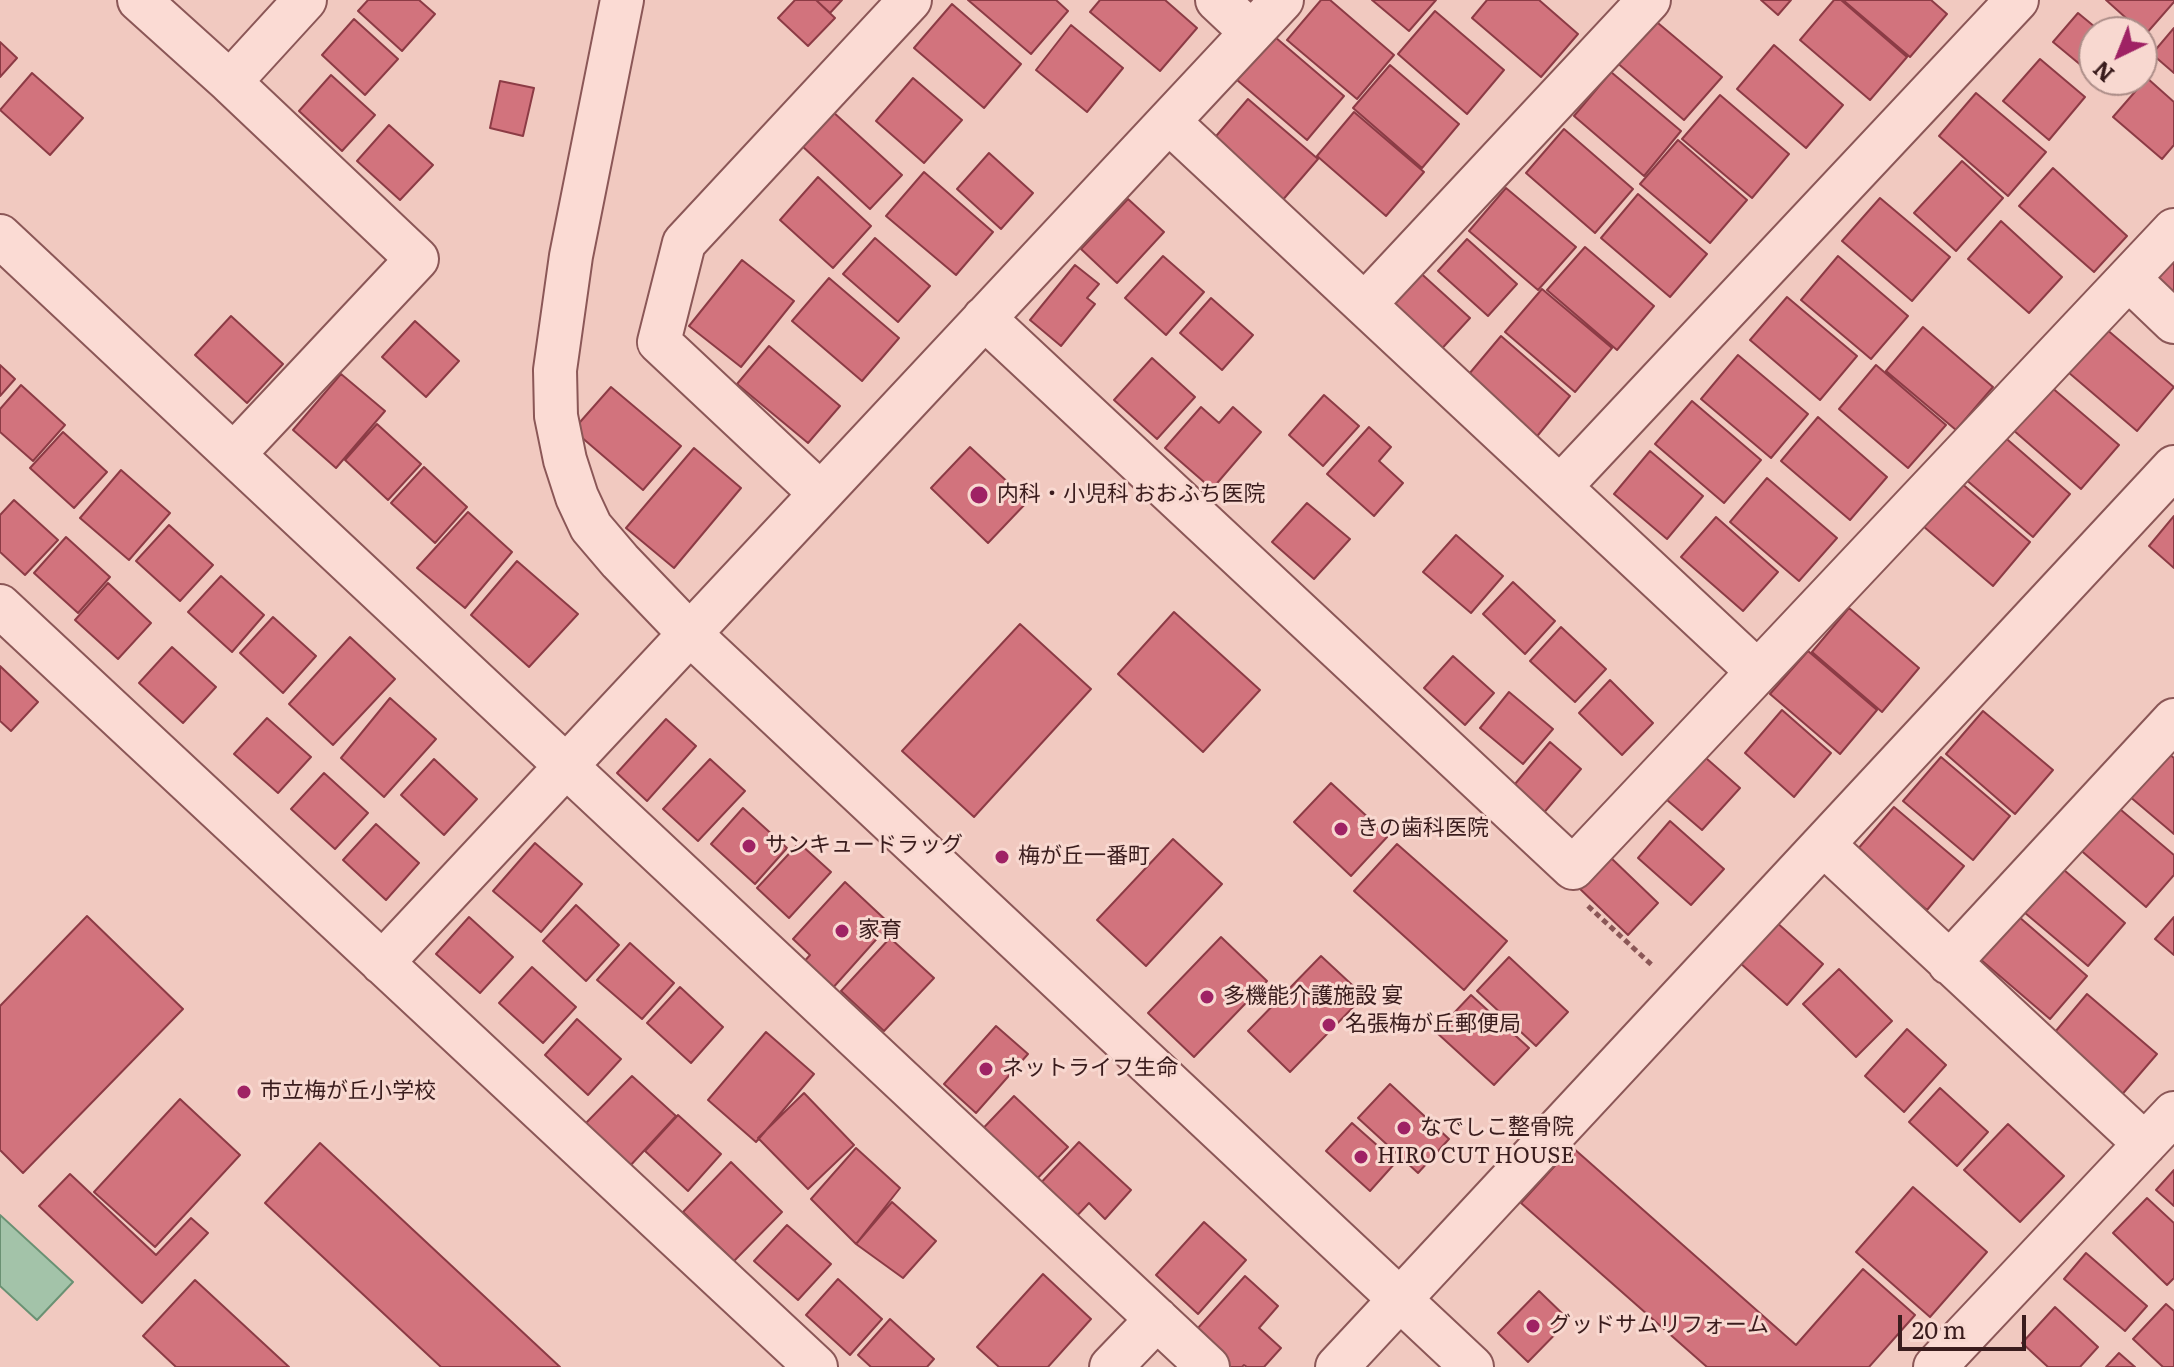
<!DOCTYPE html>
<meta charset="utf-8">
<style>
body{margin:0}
#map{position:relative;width:2174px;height:1367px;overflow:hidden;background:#f1c9c0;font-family:Literata,serif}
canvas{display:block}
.north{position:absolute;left:2078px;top:16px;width:80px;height:80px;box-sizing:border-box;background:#f8d8d0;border:2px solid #ac8d88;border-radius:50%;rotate:223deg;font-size:22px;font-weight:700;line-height:32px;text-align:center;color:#3a1c1d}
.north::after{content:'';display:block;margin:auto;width:28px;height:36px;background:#9f2264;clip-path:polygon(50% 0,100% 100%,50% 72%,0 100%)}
.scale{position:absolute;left:1898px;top:1315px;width:128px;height:36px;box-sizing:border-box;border:4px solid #3a1c1d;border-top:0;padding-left:10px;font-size:24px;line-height:28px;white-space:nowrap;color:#3a1c1d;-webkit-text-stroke:6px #f8d8d0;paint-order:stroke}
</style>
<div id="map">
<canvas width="2174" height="1367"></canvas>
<div class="north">N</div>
<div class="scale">20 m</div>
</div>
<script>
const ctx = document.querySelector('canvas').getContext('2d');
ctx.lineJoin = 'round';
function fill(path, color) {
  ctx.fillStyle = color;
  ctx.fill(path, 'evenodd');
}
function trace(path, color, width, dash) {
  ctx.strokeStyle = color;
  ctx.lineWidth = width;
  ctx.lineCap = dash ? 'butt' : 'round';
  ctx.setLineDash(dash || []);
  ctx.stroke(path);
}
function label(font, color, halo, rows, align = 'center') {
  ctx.font = font + ' Literata,"Noto Sans JP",serif';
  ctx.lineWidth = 6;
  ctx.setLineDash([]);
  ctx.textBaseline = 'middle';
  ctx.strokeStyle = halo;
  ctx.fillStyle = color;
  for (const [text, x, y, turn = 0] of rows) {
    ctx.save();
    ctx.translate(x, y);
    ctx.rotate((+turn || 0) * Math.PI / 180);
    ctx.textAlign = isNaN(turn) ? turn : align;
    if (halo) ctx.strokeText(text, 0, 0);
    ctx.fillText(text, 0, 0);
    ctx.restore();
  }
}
const water = new Path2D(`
 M0,1215L73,1282L37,1320L0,1286Z`);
fill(water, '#a3c3a9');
trace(water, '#6a9173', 2);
const building = new Path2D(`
 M368,0H419L435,14L402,51L358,11Z
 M795,0H816L835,18L808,46L778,18Z
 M816,0H842L830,13Z
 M968,0H1056L1068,11L1031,54Z
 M1100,0H1165L1197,28L1160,71L1090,12Z
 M1321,0H1330L1394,55L1357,99L1287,40Z
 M1372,0H1436L1409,31Z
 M1487,0H1539L1578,34L1541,77L1472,18Z
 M1761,0H1791L1778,15Z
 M1834,0H1841L1907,57L1870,100L1800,40Z
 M1843,0H1931L1947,14L1910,57Z
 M2106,0H2174V2L2145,35Z
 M952,4L1021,64L984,108L914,48Z
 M1435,11L1504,70L1467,114L1398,54Z
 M2078,13L2101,32H2094V76L2053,42Z
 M1652,18L1722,77L1684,120L1615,61Z
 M354,19L398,59L365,95L322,55Z
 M1071,25L1123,68L1087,112L1036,70Z
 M2174,28V73L2152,54Z
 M1275,37L1344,96L1307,140L1237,80Z
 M0,42L17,58L0,77Z
 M1774,45L1843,105L1806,148L1737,89Z
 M2040,59L2085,97L2049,140L2003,101Z
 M1390,65L1459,124L1422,168L1353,108Z
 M1611,72L1681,131L1644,176L1574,116Z
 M32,73L83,118L50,155L0,110Z
 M331,75L375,115L342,151L299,111Z
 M913,78L962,120L924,163L876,121Z
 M2147,78L2174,102V145L2162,159L2113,117Z
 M500,81L534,88L523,136L490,128Z
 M1976,93L2046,152L2008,196L1939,136Z
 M1720,95L1789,154L1752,198L1682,139Z
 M1248,99L1318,159L1281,202L1211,142Z
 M832,111L902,175L870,209L801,145Z
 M1354,112L1424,172L1386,216L1317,156Z
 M389,125L433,165L400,200L357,161Z
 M1564,129L1633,189L1595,233L1526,173Z
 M1678,140L1747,200L1710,243L1640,184Z
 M989,153L1033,193L1001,229L957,189Z
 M1962,161L2003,198L1956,251L1914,213Z
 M2053,168L2127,236L2094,272L2019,206Z
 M924,172L993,232L956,275L886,216Z
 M818,177L871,226L833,268L780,220Z
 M1506,188L1576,247L1538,290L1469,231Z
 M1638,194L1707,254L1670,297L1601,238Z
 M1880,198L1950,257L1912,301L1842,241Z
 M1128,199L1164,232L1117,283L1081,249Z
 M2001,221L2062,277L2029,313L1968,259Z
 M875,238L930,286L898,322L843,274Z
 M1467,239L1517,284L1488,316L1438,271Z
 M1585,247L1654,306L1617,350L1547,290Z
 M1163,256L1204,292L1166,335L1125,298Z
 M1838,256L1908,316L1871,359L1801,300Z
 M2174,257V314L2146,290Z
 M742,260L794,301L741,367L689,326Z
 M1075,265L1099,284L1087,298L1095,304L1061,346L1030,320Z
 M1415,268L1470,318L1436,355L1382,306Z
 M829,278L899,338L862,381L792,321Z
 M1542,289L1612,348L1575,392L1505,332Z
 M1787,297L1857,356L1820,400L1750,340Z
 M1211,298L1253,335L1222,370L1180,333Z
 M231,316L283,364L247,403L195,355Z
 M415,321L459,361L426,397L382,357Z
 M1923,327L1993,387L1956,430L1886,371Z
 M2105,328L2174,387L2137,431L2068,372Z
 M1501,336L1570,396L1534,440L1464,380Z
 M769,346L840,406L808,443L737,384Z
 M1738,355L1808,414L1771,458L1701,399Z
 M1152,358L1195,397L1157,439L1114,400Z
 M0,365L15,379L0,396Z
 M1876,365L1946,425L1908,468L1839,409Z
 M341,374L385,411L336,468L293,430Z
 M21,385L65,425L33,461L0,432V409Z
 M2050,386L2119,445L2081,489L2012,429Z
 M611,387L681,446L643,490L573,430Z
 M1324,395L1359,426L1323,466L1289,435Z
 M1692,401L1761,460L1724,503L1655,444Z
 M1201,407L1219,423L1233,407L1261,432L1212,489L1165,448Z
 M1818,417L1887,477L1850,520L1781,461Z
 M377,424L421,464L388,500L345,460Z
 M1369,427L1391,447L1379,461L1403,483L1374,516L1327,474Z
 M63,432L107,472L74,508L30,468Z
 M2001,434L2070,494L2033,537L1964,478Z
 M970,447L1028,501L988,543L931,488Z
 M694,448L741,488L674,568L626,528Z
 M1650,451L1703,496L1667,539L1614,494Z
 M424,467L467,507L435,543L391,503Z
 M121,470L170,513L129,560L80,518Z
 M1767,478L1837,538L1799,581L1730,522Z
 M1960,482L2030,542L1993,586L1923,526Z
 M14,500L58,540L25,575L0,552V515Z
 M1307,503L1350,539L1314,579L1272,542Z
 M468,512L512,552L465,608L417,568Z
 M2174,516V568L2149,546Z
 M1716,517L1778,572L1743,611L1681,557Z
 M169,525L213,565L180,601L136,561Z
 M1456,535L1503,576L1471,613L1423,572Z
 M66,537L110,577L78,613L34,573Z
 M517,561L578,614L529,667L471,615Z
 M221,576L264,615L232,652L188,612Z
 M1513,582L1555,621L1525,654L1483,614Z
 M108,583L151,623L118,659L75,620Z
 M1849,608L1919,668L1882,712L1812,652Z
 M1174,612L1260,690L1203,752L1118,674Z
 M273,617L316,656L283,693L240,653Z
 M1020,624L1091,689L974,817L902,751Z
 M1561,627L1606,669L1575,702L1530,661Z
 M350,637L395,679L333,745L289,704Z
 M172,647L216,687L183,723L139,683Z
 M1808,651L1877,710L1840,754L1770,694Z
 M1453,656L1494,693L1465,725L1424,688Z
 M0,666L38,702L11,731L0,721Z
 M1610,680L1653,723L1622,755L1579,713Z
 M1509,692L1553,729L1523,764L1480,728Z
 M390,698L436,739L384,797L341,758Z
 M1782,710L1831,753L1794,797L1745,753Z
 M1983,711L2053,770L2015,814L1946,754Z
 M267,718L311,757L278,793L234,754Z
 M666,719L696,746L647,801L617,773Z
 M1550,742L1581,769L1536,822L1505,796Z
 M2159,746L2174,758V834L2122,790Z
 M1698,751L1740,788L1702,830L1660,794Z
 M1941,757L2010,816L1973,860L1903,801Z
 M434,759L477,799L444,835L401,795Z
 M710,759L745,791L698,841L663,809Z
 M324,773L368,813L335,849L291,809Z
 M1331,783L1388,836L1351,876L1294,822Z
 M2114,804L2174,855V875L2146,907L2077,847Z
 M1894,807L1964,866L1927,910L1857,850Z
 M743,808L787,848L755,884L711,844Z
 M1670,821L1724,869L1691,905L1638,858Z
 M376,824L419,863L386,900L343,860Z
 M1173,839L1222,884L1146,966L1097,920Z
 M535,843L582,884L541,932L493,891Z
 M799,843L831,872L789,918L757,888Z
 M1397,844L1507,941L1464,990L1354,891Z
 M1609,856L1658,903L1628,935L1578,887Z
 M2056,863L2125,923L2088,966L2018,907Z
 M845,882L890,924L831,990L802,964L810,955L793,939Z
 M576,905L619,945L586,981L543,941Z
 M87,916L183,1009L23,1173L0,1150V1006Z
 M2018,916L2087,976L2050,1019L1980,959Z
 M469,917L513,957L480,993L436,954Z
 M2174,917V955L2155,939Z
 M1775,921L1823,964L1787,1005L1739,962Z
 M1221,937L1267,981L1194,1057L1148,1013Z
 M890,938L934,978L884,1031L841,991Z
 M630,943L674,983L642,1019L597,980Z
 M1321,956L1364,996L1290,1072L1248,1031Z
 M1509,957L1568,1012L1536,1046L1477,991Z
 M532,967L576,1007L543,1043L499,1003Z
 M1839,969L1892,1021L1856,1057L1803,1004Z
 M680,987L723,1027L691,1063L647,1023Z
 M2087,994L2157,1054L2119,1098L2050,1038Z
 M1471,995L1529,1048L1494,1085L1436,1032Z
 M577,1019L621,1059L588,1095L545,1055Z
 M996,1026L1028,1054L976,1113L944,1084Z
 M1907,1029L1946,1065L1904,1112L1865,1076Z
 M766,1032L814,1074L756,1142L708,1100Z
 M632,1076L676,1116L629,1167L585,1124Z
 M1390,1084L1449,1139L1418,1173L1358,1118Z
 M1940,1088L1988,1132L1957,1166L1909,1122Z
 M804,1093L854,1145L808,1189L758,1138Z
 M1014,1096L1068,1147L1025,1191L972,1140Z
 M180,1099L240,1155L155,1247L94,1192Z
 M678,1115L721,1154L688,1191L645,1151Z
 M1352,1123L1396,1162L1370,1191L1326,1151Z
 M2008,1124L2064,1176L2020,1222L1964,1170Z
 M1079,1142L1131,1190L1105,1219L1089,1203L1073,1220L1037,1187Z
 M320,1143L560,1367H441L265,1203Z
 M1572,1147L1796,1345L1863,1269L1915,1315L1869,1367H1707L1521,1203Z
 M856,1148L900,1188L856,1244L811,1199Z
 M731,1162L782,1212L734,1261L683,1212Z
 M2174,1170V1206L2156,1190Z
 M70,1174L156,1255L191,1218L208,1233L142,1303L39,1206Z
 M1913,1187L1987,1252L1930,1317L1856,1252Z
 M2147,1198L2174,1223V1278L2167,1285L2113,1233Z
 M892,1202L936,1241L903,1278L856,1244Z
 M1204,1222L1246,1260L1198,1314L1156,1275Z
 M787,1225L831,1264L798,1300L754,1261Z
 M2086,1253L2147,1306L2125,1331L2064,1279Z
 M1043,1274L1091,1319L1048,1367H999L977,1347Z
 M1245,1276L1278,1306L1259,1328L1281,1348L1264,1367H1247L1244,1365L1242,1367H1219L1188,1339Z
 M838,1279L882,1319L850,1355L806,1315Z
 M195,1280L289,1367H176L143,1336Z
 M1539,1291L1569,1320L1528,1362L1498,1333Z
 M2166,1304L2174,1311V1367H2163L2133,1339Z
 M2055,1307L2098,1347L2080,1367H2048L2022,1343Z
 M890,1319L934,1359L927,1367H871L858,1355Z
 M2119,1353L2135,1367H2106Z`);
fill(building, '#d2737d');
trace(building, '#8c3b45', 2);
const minor = new Path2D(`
 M139,0L230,82L417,259L234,454
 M622,0L571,256L555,370L556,416L565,460L577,497L591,527L620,561L689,633L1472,1367
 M1217,0L1251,32
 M230,82L305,0
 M1169,122L1757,671
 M0,236L1208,1367
 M2129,279L2174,322
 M1365,304L1649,0
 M984,318L1573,868L2174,230
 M1560,487L2017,0
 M820,493L659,342L684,243L910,0
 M0,606L816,1367
 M1824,845L2145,1144
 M382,963L1282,0
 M1949,963L2174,720
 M1111,1367L1157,1319
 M1337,1367L2174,467
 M1935,1367L2174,1113`);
trace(minor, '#8b5757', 46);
trace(new Path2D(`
 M1588,906L1654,967`), '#8b5757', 5, [6, 4]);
trace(minor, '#fbdbd4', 42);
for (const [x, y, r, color] of [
 [979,495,10,"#9f2264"],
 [1341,829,8,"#9f2264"],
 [749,846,8,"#9f2264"],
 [1002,857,8,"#9f2264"],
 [842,931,8,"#9f2264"],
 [1207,997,8,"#9f2264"],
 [1329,1025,8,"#9f2264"],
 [986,1069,8,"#9f2264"],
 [244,1092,8,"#9f2264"],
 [1404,1128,8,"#9f2264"],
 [1361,1157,8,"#9f2264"],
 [1533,1326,8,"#9f2264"]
]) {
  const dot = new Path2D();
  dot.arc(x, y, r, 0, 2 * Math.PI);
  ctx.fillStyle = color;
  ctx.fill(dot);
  trace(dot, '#f8d8d0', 3);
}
label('22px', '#3a1c1d', '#f8d8d0', [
 ["内科・小児科 おおふち医院",997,495],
 ["きの歯科医院",1357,829],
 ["サンキュードラッグ",765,846],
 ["梅が丘一番町",1018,857],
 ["家育",858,931],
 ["多機能介護施設 宴",1223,997],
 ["名張梅が丘郵便局",1345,1025],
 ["ネットライフ生命",1002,1069],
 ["市立梅が丘小学校",260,1092],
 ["なでしこ整骨院",1420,1128],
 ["HIRO CUT HOUSE",1377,1157],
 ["グッドサムリフォーム",1549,1326]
], 'left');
</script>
